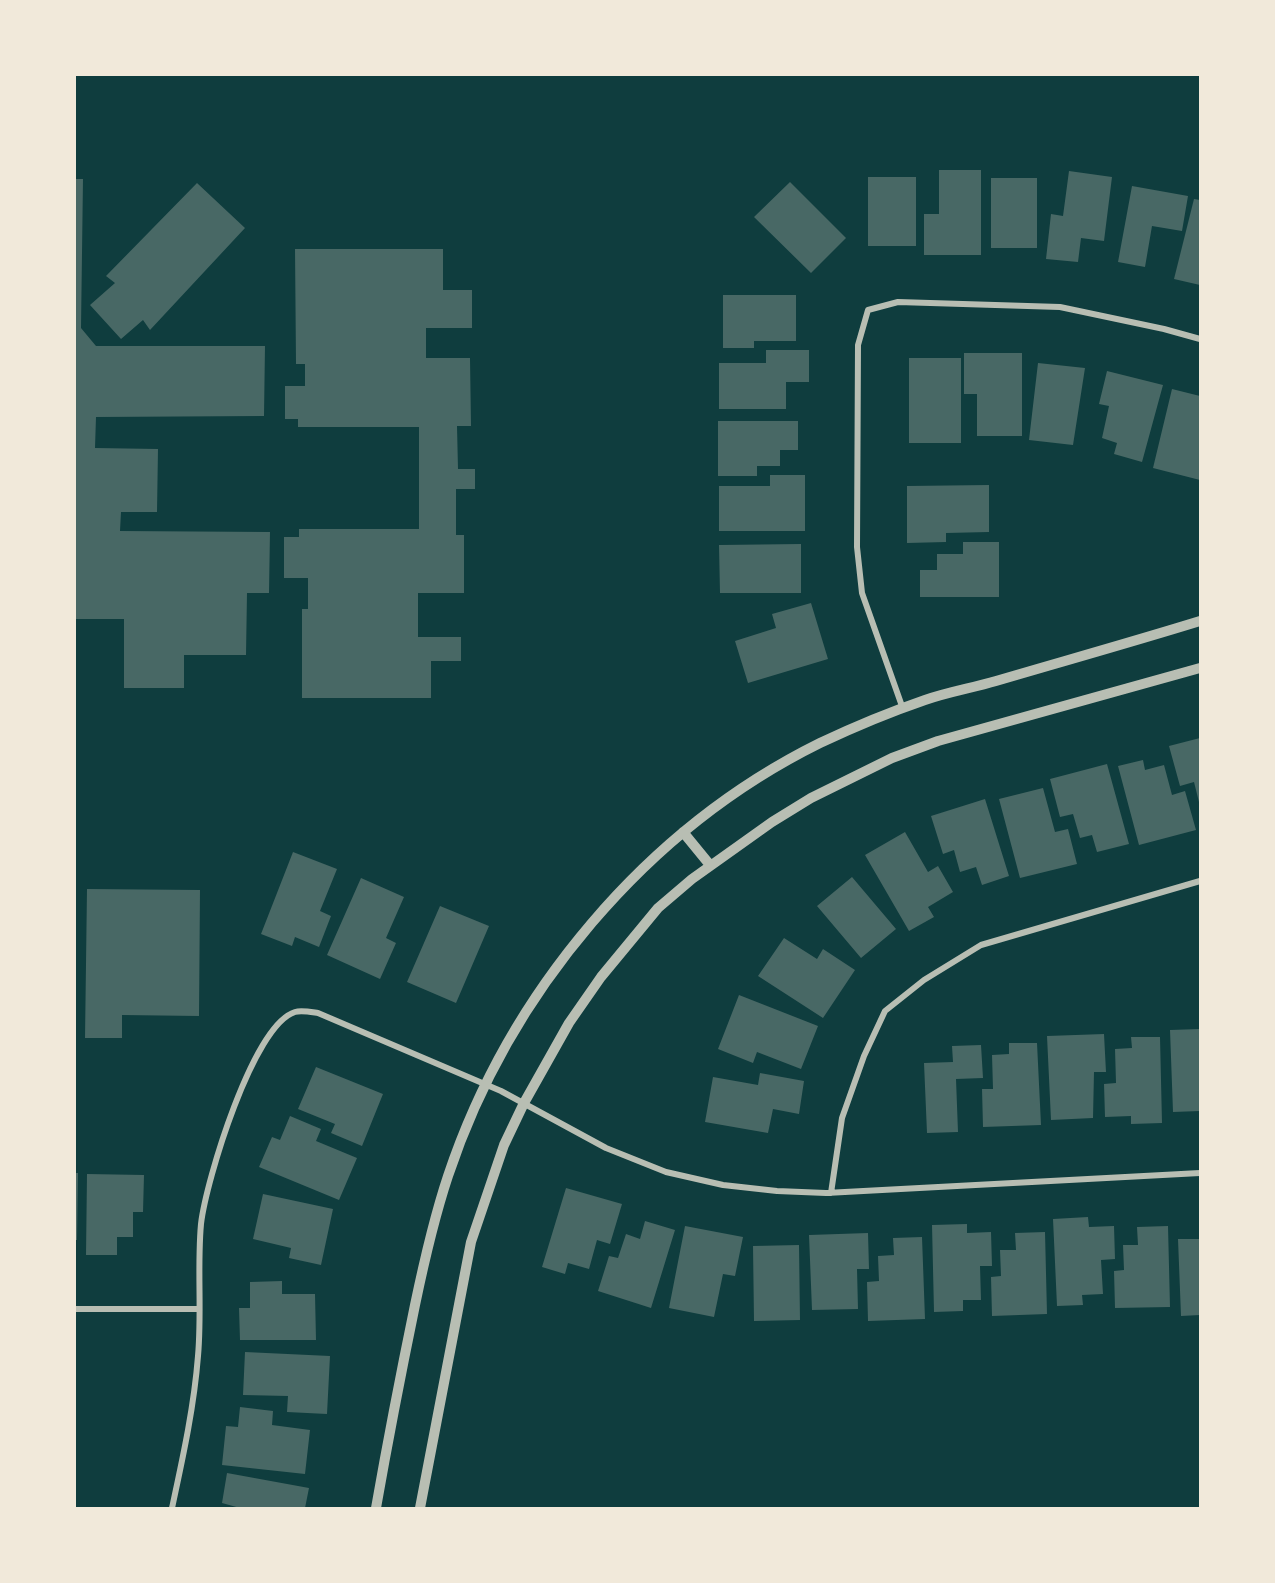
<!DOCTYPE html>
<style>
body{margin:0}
#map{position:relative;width:1275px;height:1583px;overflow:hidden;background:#0f3d3e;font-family:"Archivo Narrow",sans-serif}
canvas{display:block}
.frame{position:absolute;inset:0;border:76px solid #f1e9da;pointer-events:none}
</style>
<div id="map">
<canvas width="1275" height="1583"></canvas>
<div class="frame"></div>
</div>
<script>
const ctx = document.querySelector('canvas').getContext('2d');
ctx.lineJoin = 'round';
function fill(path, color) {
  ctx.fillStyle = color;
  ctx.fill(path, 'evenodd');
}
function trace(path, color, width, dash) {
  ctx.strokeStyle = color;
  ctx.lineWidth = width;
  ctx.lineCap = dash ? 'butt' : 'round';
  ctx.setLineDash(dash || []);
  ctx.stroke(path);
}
fill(new Path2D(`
 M939,170H981V255H924V214H939Z
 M1069,171L1112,177L1104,241L1081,238L1078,262L1046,259L1051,214L1063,216Z
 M868,177H916V246H868Z
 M991,178H1037V248H991Z
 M75,179H83L81,328L96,346H265L264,416L96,417L95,448L158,449L157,512H121L120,531L270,532L269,593H247L246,655H184V688H124V619H75Z
 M790,182L846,238L811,273L754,217Z
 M197,183L245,228L150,330L143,320L121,339L90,305L115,283L106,276Z
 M1132,186L1188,196L1182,231L1152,226L1145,267L1118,262Z
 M1194,199L1200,200V285L1174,279Z
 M295,249H443V290H472V328H426V358H470L471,426H457L458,469H475V489H456V535H464V593H418V637H461V661H431V698H302V609H308V578H284V537H299V529H419V427H298V419H285V386H305V364H296Z
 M723,295H796V341H754V348H723Z
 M766,350H809V382H786V409H719V363H766Z
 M964,353H1022V436H977V394H964Z
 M909,358H961V443H909Z
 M1038,363L1085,368L1073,445L1029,440Z
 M1107,371L1163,385L1142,462L1114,454L1117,443L1102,438L1109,406L1099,404Z
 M1172,389L1200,396V480L1153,468Z
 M718,421H798V450H780V466H757V476H718Z
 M770,475H805V531H719V486H770Z
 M989,485V532L946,533V542L907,543V486Z
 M963,542H999V597H920V570H937V554H963Z
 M801,544V593H720L719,545Z
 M811,603L828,659L748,683L735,641L776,628L772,614Z
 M1200,738V801L1199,802L1194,782L1180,786L1169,746Z
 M1143,760L1145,770L1164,765L1172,795L1185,791L1196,830L1139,845L1118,766Z
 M1107,764L1129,844L1097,852L1092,835L1080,838L1073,814L1060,817L1050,779Z
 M1043,788L1055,832L1068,829L1077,864L1020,878L999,799Z
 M985,799L1009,876L982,885L976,867L960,872L954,850L943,854L931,816Z
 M905,832L928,872L938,866L953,892L928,907L934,917L909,931L865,855Z
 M293,852L337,869L320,911L331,916L319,947L295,937L292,946L261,934Z
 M852,877L896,929L861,958L817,906Z
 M361,878L404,897L386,938L396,943L380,979L327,955Z
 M87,889L200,890L199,1016L122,1015V1038H85Z
 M440,906L489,926L456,1003L407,982Z
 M784,938L817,959L823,949L855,970L823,1018L758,976Z
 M739,995L818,1026L801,1069L757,1052L753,1063L718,1049Z
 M1200,1029V1111L1173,1112L1170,1030Z
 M1104,1034L1106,1072H1094L1093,1118L1051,1120L1047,1036Z
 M1131,1037H1160L1162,1123L1131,1124V1116L1105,1117L1104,1084L1116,1083L1115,1049L1132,1048Z
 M1009,1043H1037L1041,1125L983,1127L982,1089H993L992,1055L1009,1054Z
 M981,1045L983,1078L956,1079L958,1132L927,1133L924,1063L953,1062L952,1046Z
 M316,1067L383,1094L362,1146L331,1133L335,1124L298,1109Z
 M760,1073L804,1081L799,1114L773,1109L768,1133L705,1122L713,1077L758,1085Z
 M290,1116L321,1129L316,1141L357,1158L339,1200L259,1167L272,1137L280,1140Z
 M75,1173H78L77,1240H75Z
 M87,1174L144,1175L143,1212H133V1237H117V1255H86Z
 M566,1188L622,1204L610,1244L597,1240L589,1269L568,1263L565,1274L542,1267Z
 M263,1194L333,1209L321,1265L289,1258L291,1248L253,1239Z
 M1088,1217L1089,1227L1114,1226L1115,1259L1101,1260L1103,1294L1082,1295L1083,1305L1057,1306L1053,1219Z
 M645,1221L675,1230L651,1308L598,1291L609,1256L618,1258L626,1234L640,1239Z
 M967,1224V1233L991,1232L992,1266H980L981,1300H963V1311L934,1312L932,1225Z
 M685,1226L743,1237L735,1276L723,1274L714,1317L669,1308Z
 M1168,1226L1170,1307L1115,1308L1114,1271L1124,1270L1123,1245H1138L1137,1227Z
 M1045,1232L1047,1314L992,1316L991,1277L1001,1276L1000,1250H1016L1015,1233Z
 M868,1233L869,1269H857L858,1309L812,1310L809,1235Z
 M922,1237L925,1319L868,1321L867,1282L879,1281L878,1256L894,1255L893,1238Z
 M1178,1239H1200V1315L1181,1316Z
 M799,1245L800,1320L754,1321L753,1246Z
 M282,1281V1294H315L316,1340H240L239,1308H250V1282Z
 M245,1352L330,1356L327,1414L287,1412L288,1396L243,1395Z
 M240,1407L273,1411L272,1425L310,1430L305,1474L222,1465L226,1426L238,1427Z
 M227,1473L309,1488L305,1508H240L222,1503Z`), '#486865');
trace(new Path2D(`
 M903,709L862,593L857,547L858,345L868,310L898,302L1060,307L1164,329L1200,339
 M831,1193L842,1118L864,1056L885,1011L924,980L981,945L1200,881
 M75,1309H199
 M172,1508C183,1457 194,1407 198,1356C202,1312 197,1267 201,1224C206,1181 253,1025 295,1012C301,1010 311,1012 318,1013L501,1091L606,1148L666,1172L723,1185L777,1191L826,1193L1200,1173`), '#b8beb3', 6);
trace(new Path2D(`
 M683,832L710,865
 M376,1508C388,1440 401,1373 415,1305C424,1262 434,1218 448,1176C509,993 646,829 820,743C854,727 890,712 925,700C948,692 972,688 996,681C1064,661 1132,642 1200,621
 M420,1508L471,1242L504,1145L524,1103L569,1023L601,977L658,908L692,879L772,822L811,798L892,758L938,741L1200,668`), '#b8beb3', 10);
</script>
